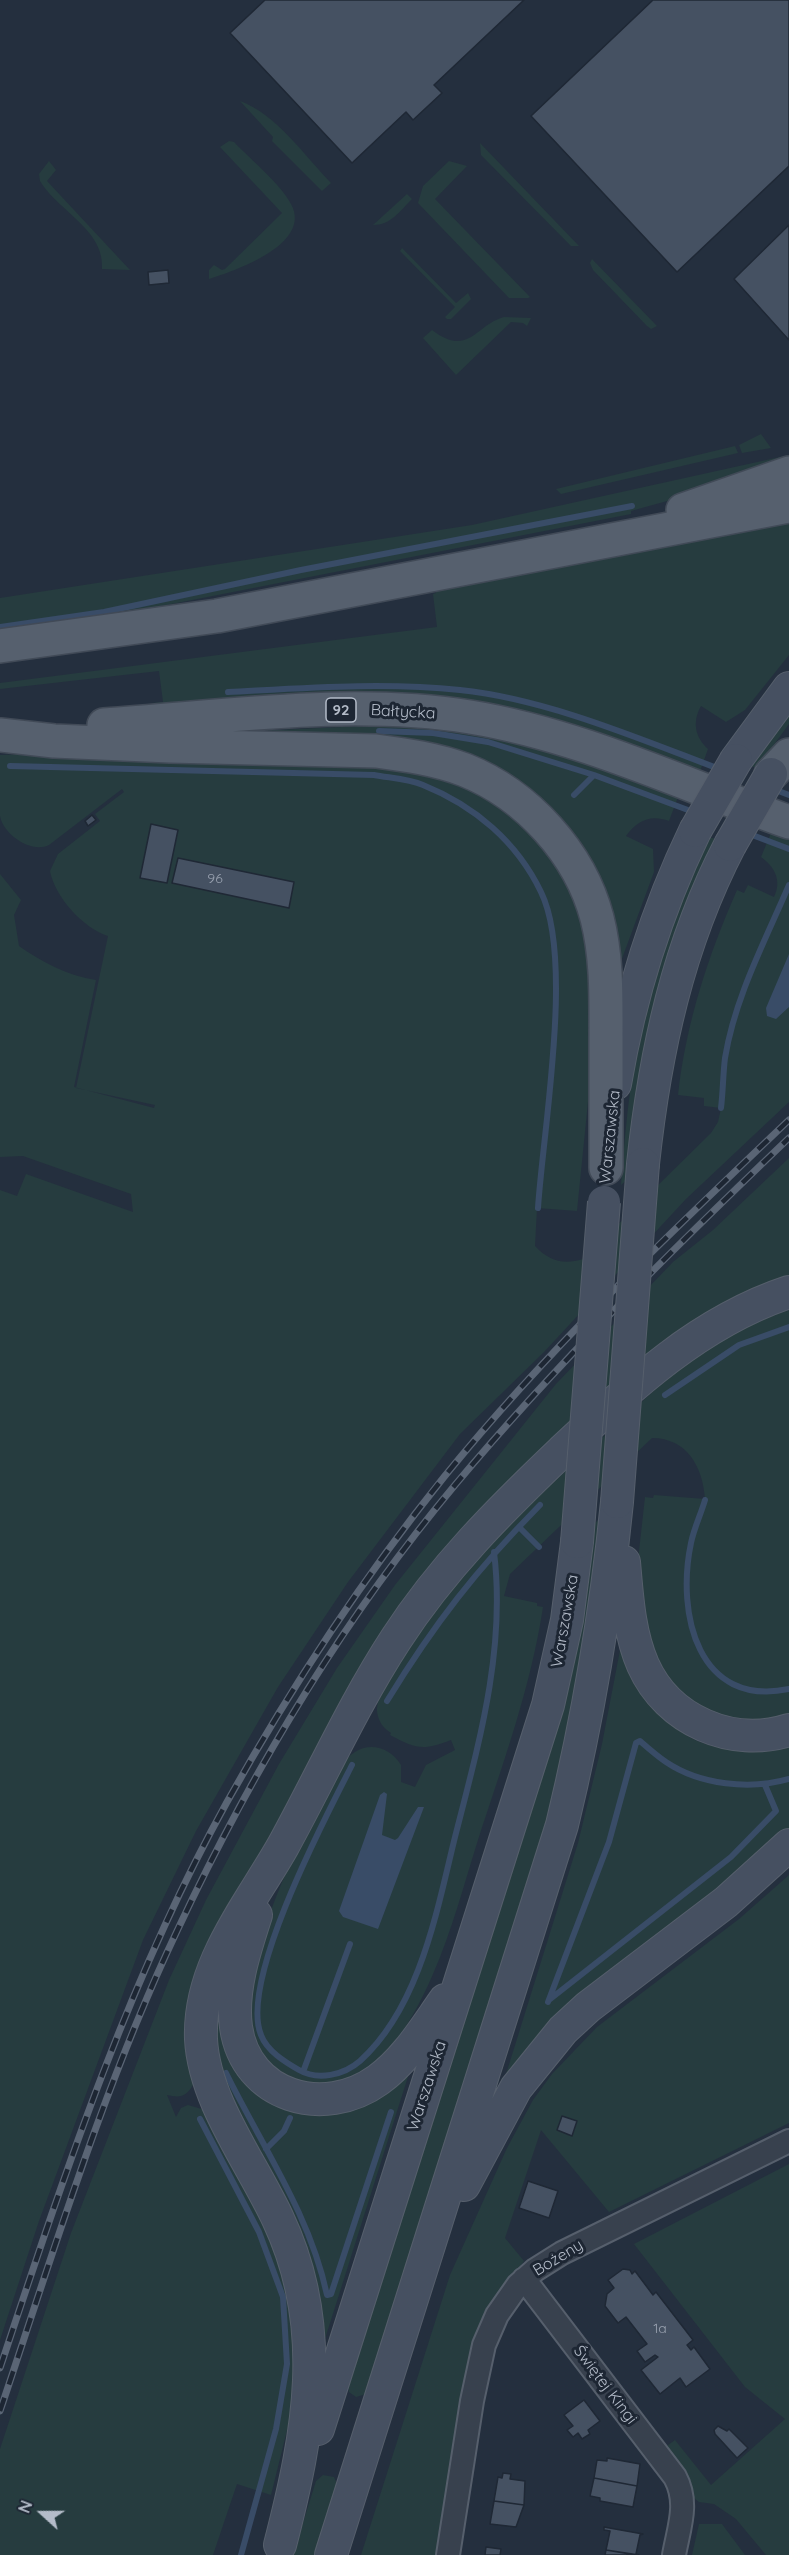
<!DOCTYPE html>
<meta charset="utf-8">
<style>
body{margin:0}
#map{position:relative;width:789px;height:2555px;overflow:hidden;background:#242f3e;font-family:Quicksand,sans-serif}
canvas{display:block}
.north{position:absolute;left:12px;top:2483px;width:60px;height:60px;-webkit-text-stroke:4px #1d2633;paint-order:stroke;rotate:291deg;font-size:16px;font-weight:700;line-height:24px;text-align:center;color:#b4bcc9}
.north::after{content:'';display:block;margin:auto;width:21px;height:27px;background:#b4bcc9;clip-path:polygon(50% 0,100% 100%,50% 72%,0 100%)}
</style>
<div id="map">
<canvas width="789" height="2555"></canvas>
<div class="north">N</div>
</div>
<script>
const ctx = document.querySelector('canvas').getContext('2d');
ctx.lineJoin = 'round';
function fill(path, color) {
  ctx.fillStyle = color;
  ctx.fill(path, 'evenodd');
}
function trace(path, color, width, dash) {
  ctx.strokeStyle = color;
  ctx.lineWidth = width;
  ctx.lineCap = dash ? 'butt' : 'round';
  ctx.setLineDash(dash || []);
  ctx.stroke(path);
}
function label(font, color, halo, rows, align = 'center') {
  ctx.font = font + ' Quicksand,sans-serif';
  ctx.lineWidth = 6;
  ctx.setLineDash([]);
  ctx.textBaseline = 'middle';
  ctx.strokeStyle = halo;
  ctx.fillStyle = color;
  for (const [text, x, y, turn = 0] of rows) {
    ctx.save();
    ctx.translate(x, y);
    ctx.rotate((+turn || 0) * Math.PI / 180);
    ctx.textAlign = isNaN(turn) ? turn : align;
    if (halo) ctx.strokeText(text, 0, 0);
    ctx.fillText(text, 0, 0);
    ctx.restore();
  }
}
fill(new Path2D(`
 M240,101C276,114 305,156 331,183L322,191L272,141L273,137Z
 M229,141L234,142C251,160 280,183 291,204C313,244 235,271 209,279V270L214,265L222,270L225,269L282,213L220,147Z
 M480,143L579,246H571L481,155Z
 M49,161L56,170L47,181L130,270L102,269C105,230 58,211 40,181L39,174Z
 M449,161L467,166L435,199L530,297L528,298H509L418,203L423,186Z
 M407,194L412,199C400,211 391,225 373,225Z
 M402,248L456,303L468,293L471,299L451,319H447L445,317L455,307L400,251Z
 M592,259L657,326L651,329L647,326L593,270L590,263Z
 M504,317L531,318L527,326L523,323L511,322L456,375L423,338L432,330C469,358 475,325 504,317Z
 M761,434L771,448L742,453L739,445Z
 M735,446L738,453L561,494L556,489Z
 M789,455V461L759,465L761,471L696,493L631,511V514L136,611L0,633V598L472,525Z
 M789,521V655L745,710L726,722L701,706C692,722 695,737 708,749L699,774L587,733L153,707L152,703L163,702L159,671L0,689V683L437,627L433,594L436,593V590Z
 M789,712V724L757,768L751,766Z
 M385,725C427,728 467,731 508,740C566,753 622,776 678,797L669,821C650,814 637,821 626,836L653,849L654,872L620,964L514,783L191,734Z
 M31,754L425,769L502,802L560,860L591,935V1072L577,1211L537,1208L535,1246C549,1261 563,1265 583,1259L711,1133L718,1122L721,1108L704,1106V1098L678,1095C686,1023 708,956 737,890L744,893L748,885L774,897C782,881 775,867 761,857L771,833L789,839V1102L686,1199L544,1352L460,1434L348,1582L278,1687L196,1831L143,1940L39,2221L0,2340V1190L17,1196L26,1174L133,1212L131,1194L23,1156L0,1157V874L21,900L14,915L19,946C42,962 68,976 96,980L74,1087L154,1108L155,1105L76,1088L108,936C83,928 55,897 50,871L58,854L100,821L95,814L124,792L122,789L49,845C31,854 3,834 0,816C0,797 0,775 0,755Z
 M709,837L716,839C701,875 683,912 670,949C645,1024 636,1100 629,1178L621,1185C626,1120 632,1054 650,990C664,937 687,887 709,837Z
 M789,1158V1276L732,1298L674,1334L541,1453L287,1808L216,1930L193,2085C186,2097 180,2098 167,2095L176,2117L181,2108L188,2105L205,2110L266,2224L297,2317L293,2406L271,2495L237,2484L213,2555H0V2449L71,2233L169,1980L206,1900L279,1764L337,1668L395,1585L556,1384L673,1262L713,1230Z
 M789,1310V1719L773,1724L704,1716L654,1665L637,1569L645,1497L653,1498L654,1495L705,1499C703,1467 687,1438 652,1438L510,1574L504,1596L537,1603V1606L543,1607C531,1687 503,1763 478,1840C464,1884 452,1931 433,1974C418,2009 394,2054 360,2074C339,2086 308,2088 288,2076C269,2065 254,2047 251,2025C243,1954 294,1849 329,1789C336,1777 343,1759 355,1752C371,1741 392,1749 401,1765V1782L415,1787L426,1765L455,1750L451,1740C423,1751 416,1749 390,1735L391,1733C383,1728 378,1721 377,1711C377,1695 390,1678 397,1666C452,1577 526,1506 603,1437C635,1409 665,1378 700,1354C728,1335 757,1321 789,1310Z
 M601,1517L586,1639L558,1777L535,1865L366,2394L356,2397L349,2392L348,2383L570,1684L587,1592L594,1524Z
 M621,1645C636,1668 654,1704 671,1723C696,1751 756,1757 789,1746V1829L776,1844L502,2087L578,1843L602,1744Z
 M789,1875V2123L609,2212L541,2130L505,2238L524,2261L503,2290L440,2555H361L450,2275L507,2148L533,2100L552,2074L597,2027L739,1919Z
 M223,1981L268,2098L412,2064L324,2342L319,2293L307,2254L235,2113L212,2039Z
 M789,2164V2555H766L736,2519L714,2504L699,2502L690,2495L664,2448L675,2440L711,2485L785,2419L745,2387L634,2244Z
 M323,2475L334,2477L337,2484L316,2555H293L316,2481Z
 M699,2524H722L745,2555H692Z`), '#263c3f');
fill(new Path2D(`
 M789,954V1007L776,1019L767,1016L766,1008Z
 M384,1792L387,1794L382,1835L395,1840L398,1838L418,1807H424L378,1929L343,1917L339,1911L380,1795Z`), '#394c67');
trace(new Path2D(`
 M0,627L104,612L301,570L632,506
 M228,692C305,688 383,682 460,690C547,699 640,739 722,770
 M379,731L433,733L488,742L594,775
 M10,766L374,775C390,778 409,779 423,785C475,806 517,842 541,892C574,959 543,1130 538,1208
 M773,789L789,795
 M574,795L594,775L696,813
 M747,833L789,849
 M721,1108C723,1092 723,1074 725,1058C735,997 765,941 789,885
 M665,1395L739,1345L789,1327
 M705,1500C701,1514 694,1528 691,1543C676,1614 698,1708 789,1689
 M519,1527L539,1547
 M387,1701C434,1624 477,1569 540,1505
 M352,1765C325,1818 239,1981 261,2035C267,2051 285,2062 299,2070C318,2081 344,2075 360,2061C420,2007 437,1910 455,1837C479,1743 506,1649 494,1552
 M549,2000L731,1857L776,1811L765,1785
 M548,2002L609,1842L636,1743L640,1741C648,1748 657,1756 666,1762C700,1785 750,1790 789,1779
 M303,2072L350,1944
 M226,2073C262,2146 310,2215 327,2295L331,2294L391,2112
 M200,2119L259,2232L283,2297L287,2364L276,2429L241,2555
 M266,2149L284,2131L290,2118`), '#394c67', 6);
const building = new Path2D(`
 M265,0H524L434,85L442,93L413,120L406,112L352,163L230,33Z
 M653,0H789V166L677,272L531,116Z
 M789,225V340L734,279Z
 M168,270L169,283L149,285L148,272Z
 M92,815L96,820L88,826L85,821Z
 M151,824L178,830L167,883L140,878Z
 M178,858L294,882L289,908L172,883Z
 M562,2116L577,2121L572,2136L557,2130Z
 M528,2181L558,2191L549,2218L519,2208Z
 M623,2269L630,2270L632,2274L635,2271L653,2295L656,2292L693,2340L687,2345L691,2350L694,2347L710,2369L686,2387L680,2378L660,2394L641,2370L658,2357L655,2355L645,2362L637,2351L647,2344L626,2317L618,2323L605,2306L607,2294L614,2288L608,2280Z
 M584,2400L600,2421L588,2430L590,2434L582,2439L578,2433L573,2437L567,2430L573,2426L564,2415Z
 M718,2426L727,2431L729,2429L748,2448L737,2458L715,2434L714,2430Z
 M607,2458L640,2464L637,2486L594,2478L597,2460L607,2461Z
 M503,2473L511,2474L510,2479L525,2481L524,2505L494,2501L498,2477L502,2478Z
 M594,2478L637,2486L633,2507L600,2501V2498L590,2496Z
 M494,2501L524,2505L516,2527L490,2524Z
 M604,2527L643,2534L640,2535L636,2554L639,2555L606,2550L610,2531L604,2530Z
 M486,2547L501,2549L500,2555H485Z
 M606,2550L630,2554L635,2555H605Z`);
fill(building, '#455162');
trace(building, '#1f2835', 1.5);
const street = new Path2D(`
 M524,2279L675,2477C689,2503 679,2527 674,2555
 M448,2555L472,2401L484,2345L497,2315L518,2285L535,2270L562,2253L789,2141`);
const secondary = new Path2D(`
 M736,760L789,688
 M615,1084C630,995 656,912 695,831
 M643,1164C655,1052 678,945 730,845
 M624,1562C627,1596 629,1633 643,1665C668,1721 732,1748 789,1730
 M256,1915C245,1949 231,1990 236,2027C246,2097 324,2119 378,2080C406,2060 425,2028 445,2000
 M464,2185L516,2088L563,2030L588,2007L726,1902L789,1845
 M318,2429L548,1705L567,1620L577,1542
 M280,2545C309,2433 329,2327 278,2219C252,2163 204,2101 201,2039C198,1966 249,1906 283,1846C321,1777 353,1705 396,1639C442,1568 500,1510 561,1452C629,1388 698,1322 789,1292
 M331,2555L562,1825C588,1718 606,1612 617,1502`);
const primary = new Path2D(`
 M683,510L789,473
 M0,646L217,616L789,506
 M104,725C224,717 350,698 470,717C581,735 684,785 789,822
 M0,735L54,741L170,746L376,751C406,755 436,759 465,770C527,795 580,853 597,918C607,957 606,997 606,1036C606,1080 606,1124 606,1168
 M771,774L789,755`);
trace(street, '#565f6c', 26);
trace(secondary, '#565f6c', 34);
trace(primary, '#414a57', 36);
trace(street, '#38414e', 22);
trace(secondary, '#465061', 32);
trace(primary, '#56606e', 33);
const rail = new Path2D(`
 M0,2368C64,2176 128,1980 227,1802C290,1689 362,1579 444,1477C548,1349 669,1234 789,1120
 M0,2411C54,2250 104,2085 177,1931C251,1773 343,1619 455,1485C558,1362 673,1249 789,1138`);
trace(rail, '#5a6575', 7);
trace(rail, '#1d2633', 4.5, [14]);
const secondaryBridge = new Path2D(`
 M695,831L736,760
 M730,845L771,774
 M617,1502L643,1164
 M577,1542L604,1202`);
trace(secondaryBridge, '#565f6c', 34, []);
trace(secondaryBridge, '#465061', 32);
label('14px', '#98a1af', null, [
 ["96",215,879],
 ["1a",660,2329]
]);
for (const [x, y, w] of [
 [341,710,30]
]) {
  const box = new Path2D();
  box.roundRect(x - w / 2, y - 12, w, 24, 4.5);
  ctx.fillStyle = '#1d2633';
  ctx.fill(box);
  trace(box, '#b4bcc9', 1.5);
}
label('bold 15px', '#b4bcc9', null, [
 ["92",341,710]
]);
label('16px', '#b4bcc9', '#1d2633', [
 ["Bałtycka",403,712,3],
 ["Warszawska",610,1137,-84],
 ["Warszawska",565,1621,-80],
 ["Warszawska",427,2086,-72],
 ["Bożeny",558,2258,-31],
 ["Świętej Kingi",605,2385,53]
]);
</script>
